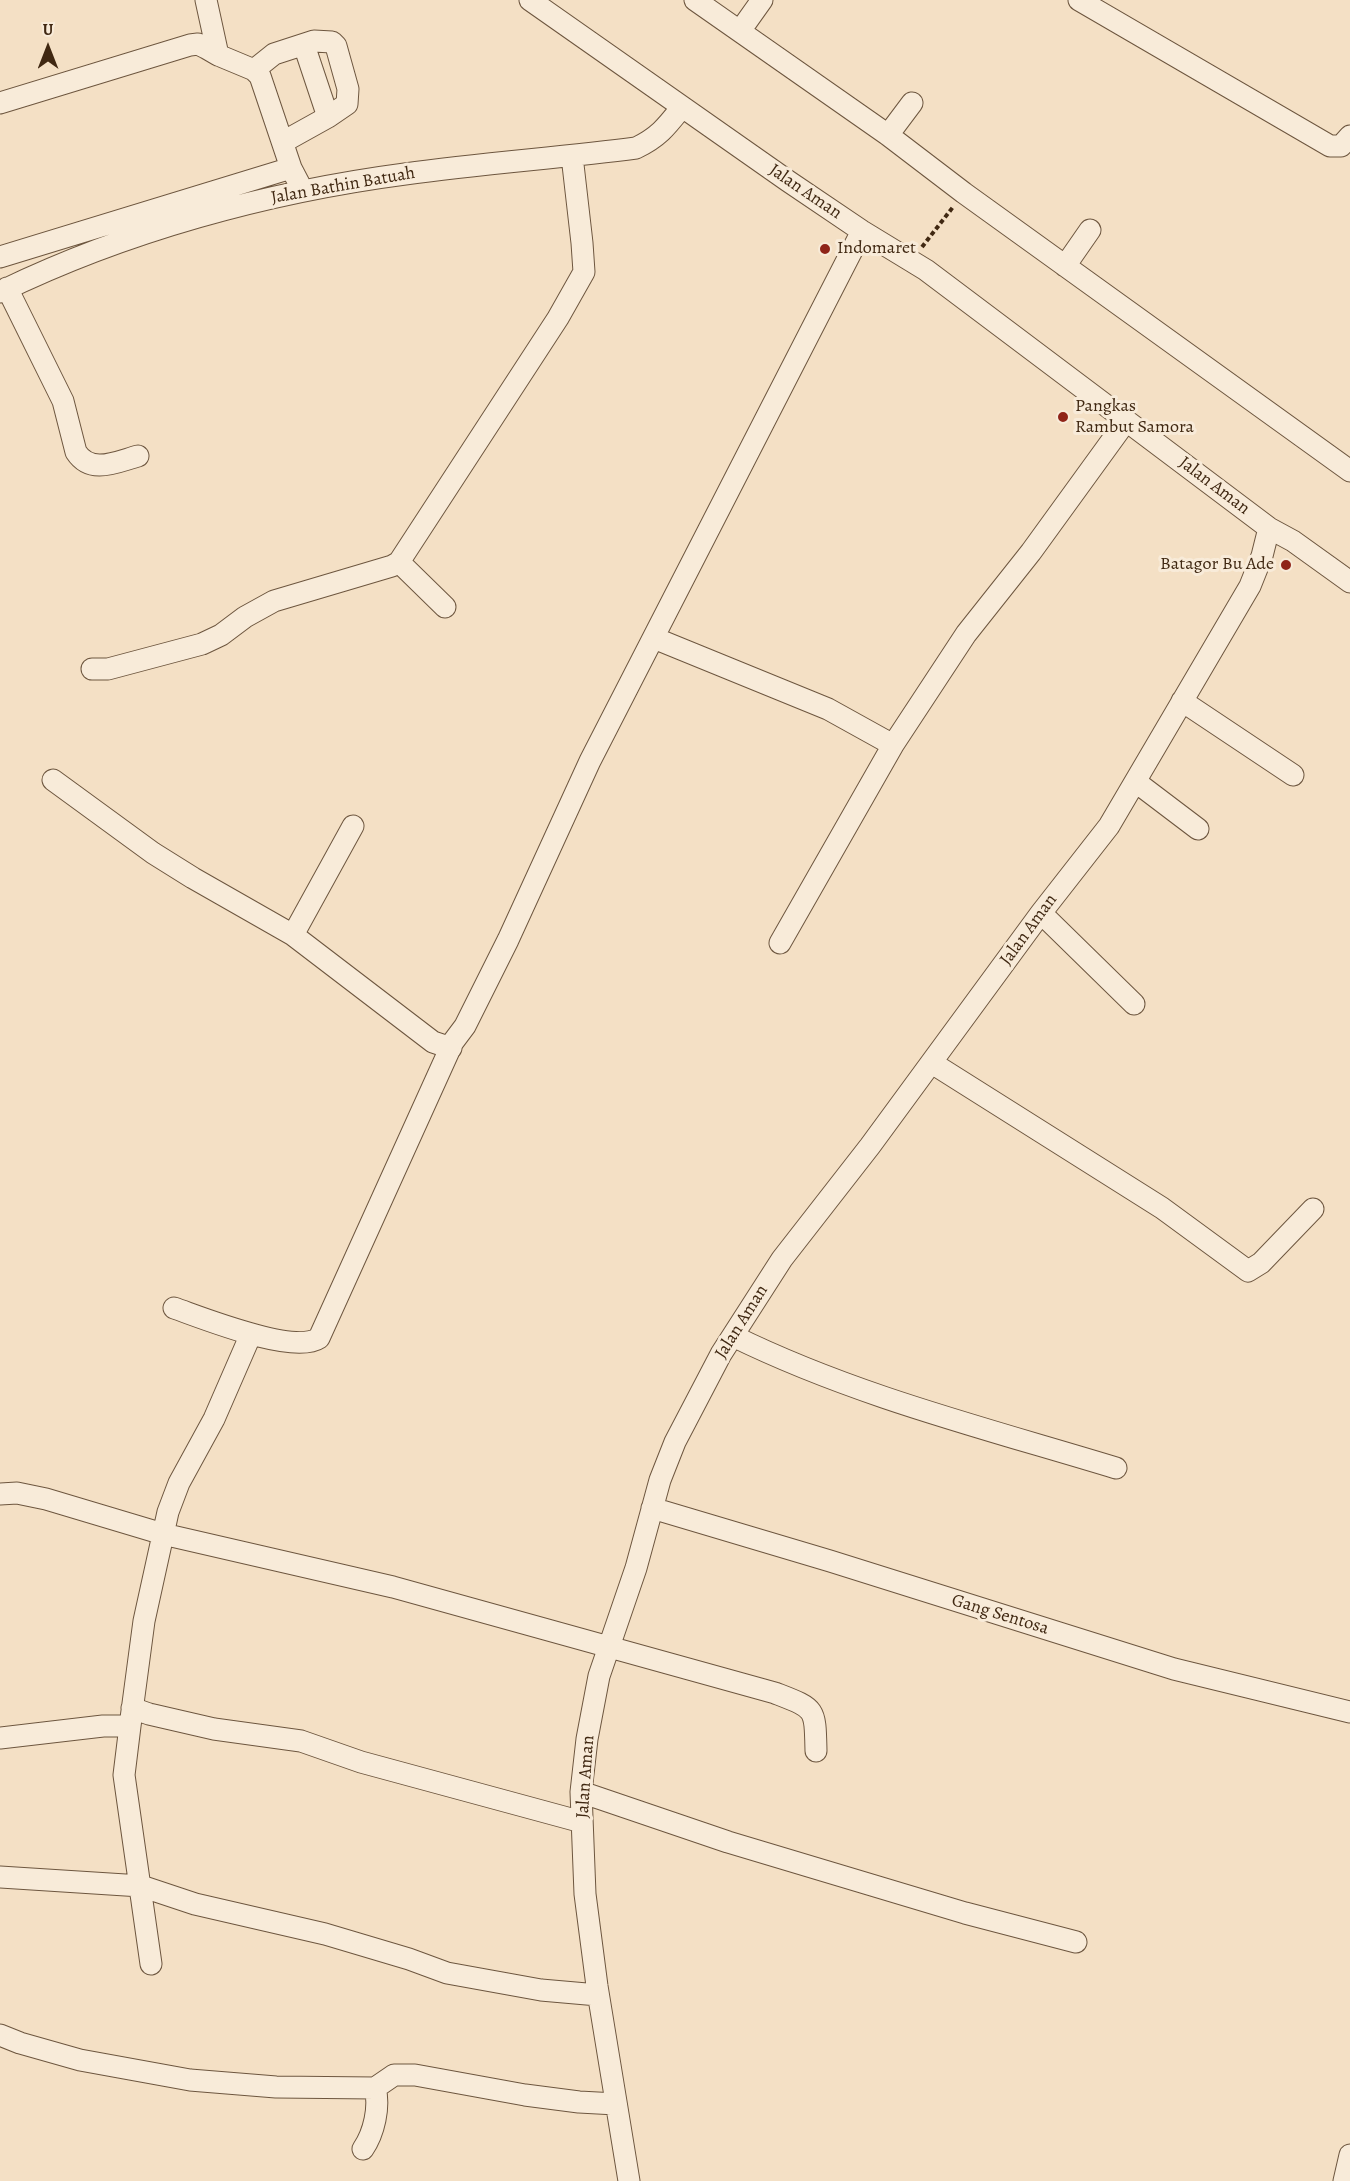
<!DOCTYPE html>
<style>
body{margin:0}
#map{position:relative;width:1350px;height:2181px;overflow:hidden;background:#f4e0c5;font-family:Alegreya,serif}
canvas{display:block}
.north{position:absolute;left:18px;top:18px;width:60px;height:60px;-webkit-text-stroke:4px #f8ebd9;paint-order:stroke;rotate:0deg;font-size:16px;font-weight:700;line-height:24px;text-align:center;color:#402812}
.north::after{content:'';display:block;margin:auto;width:21px;height:27px;background:#402812;clip-path:polygon(50% 0,100% 100%,50% 72%,0 100%)}
</style>
<div id="map">
<canvas width="1350" height="2181"></canvas>
<div class="north">U</div>
</div>
<script>
const ctx = document.querySelector('canvas').getContext('2d');
ctx.lineJoin = 'round';
function trace(path, color, width, dash) {
  ctx.strokeStyle = color;
  ctx.lineWidth = width;
  ctx.lineCap = dash ? 'butt' : 'round';
  ctx.setLineDash(dash || []);
  ctx.stroke(path);
}
function label(font, color, halo, rows, align = 'center') {
  ctx.font = font + ' Alegreya,serif';
  ctx.lineWidth = 6;
  ctx.setLineDash([]);
  ctx.textBaseline = 'middle';
  ctx.strokeStyle = halo;
  ctx.fillStyle = color;
  for (const [text, x, y, turn = 0] of rows) {
    ctx.save();
    ctx.translate(x, y);
    ctx.rotate((+turn || 0) * Math.PI / 180);
    ctx.textAlign = isNaN(turn) ? turn : align;
    if (halo) ctx.strokeText(text, 0, 0);
    ctx.fillText(text, 0, 0);
    ctx.restore();
  }
}
const minor = new Path2D(`
 M206,0L218,55
 M530,0L788,181L862,231L926,270L1269,528L1293,541L1350,582
 M695,0L888,135L964,193L1350,471
 M1079,0L1330,146H1341L1350,136
 M740,31L762,0
 M304,45L328,117
 M254,70L274,54L314,41L332,42L336,46L348,89L347,104L328,117L283,142
 M0,103L190,45L198,44L206,48L218,55L254,70L260,76L291,168L303,191
 M888,135L912,103
 M0,257L291,168
 M1065,266L1090,230
 M7,288L63,401L76,452C91,475 116,462 138,456
 M0,292C125,231 268,192 405,174C482,163 560,158 636,148C659,137 667,126 682,107
 M399,562L445,607
 M654,638L828,709L893,745
 M92,669H108L202,644L221,635L245,617L274,601L392,566L399,562L558,318L584,272L582,243L572,156
 M1182,701L1293,775
 M53,780L153,853L193,878L293,935L433,1042L451,1048
 M1136,782L1198,829
 M1041,913L1134,1004
 M293,935L353,826
 M780,943L893,745L966,634L1031,552L1126,421
 M932,1063L1162,1208L1248,1271L1261,1263L1313,1209
 M174,1308C203,1318 294,1355 319,1338L453,1042L465,1026L508,940L590,761L862,231
 M733,1336C855,1396 988,1429 1116,1468
 M0,1494L17,1493L46,1499L163,1534L393,1587L775,1693C816,1709 815,1707 816,1751
 M652,1508L830,1561L1174,1669L1350,1712
 M132,1708L149,1714L214,1729L301,1741L361,1762L582,1822
 M130,1726L124,1775L151,1964
 M0,1738L103,1726H130L144,1621L168,1512L179,1483L214,1419L251,1334
 M581,1792L728,1842L965,1913L1076,1942
 M0,1877L141,1886L195,1904L325,1934L409,1959L447,1973L541,1990L598,1995
 M0,2035L20,2043L80,2060L190,2080L276,2087L375,2088L394,2075H415L525,2095L579,2102L616,2104
 M363,2149C374,2133 380,2107 375,2088
 M629,2181L597,1986L585,1894L581,1792L587,1739L599,1676L636,1568L660,1480L675,1442L721,1354L782,1259L870,1146L1041,913L1109,826L1250,586L1262,556L1269,528
 M1344,2181L1350,2155`);
trace(minor, '#6d563f', 23);
trace(new Path2D(`
 M922,247L953,207`), '#402812', 4, [4.5, 3]);
trace(minor, '#f8ebd9', 21);
for (const [x, y, r, color] of [
 [825,249,6,"#8f2418"],
 [1063,417,6,"#8f2418"],
 [1286,565,6,"#8f2418"]
]) {
  const dot = new Path2D();
  dot.arc(x, y, r, 0, 2 * Math.PI);
  ctx.fillStyle = color;
  ctx.fill(dot);
  trace(dot, '#f8ebd9', 2);
}
label('18px', '#402812', '#f8ebd9', [
 ["Jalan Bathin Batuah",343,186,-10],
 ["Jalan Aman",805,192,34],
 ["Jalan Aman",1214,486,37],
 ["Jalan Aman",1029,930,-54],
 ["Jalan Aman",742,1322,-58],
 ["Gang Sentosa",1000,1615,17],
 ["Jalan Aman",586,1777,-86]
]);
label('18px', '#402812', '#f8ebd9', [
 ["Indomaret",837,249],
 ["Pangkas",1075,407],
 ["Rambut Samora",1075,428],
 ["Batagor Bu Ade",1274,565,"right"]
], 'left');
</script>
